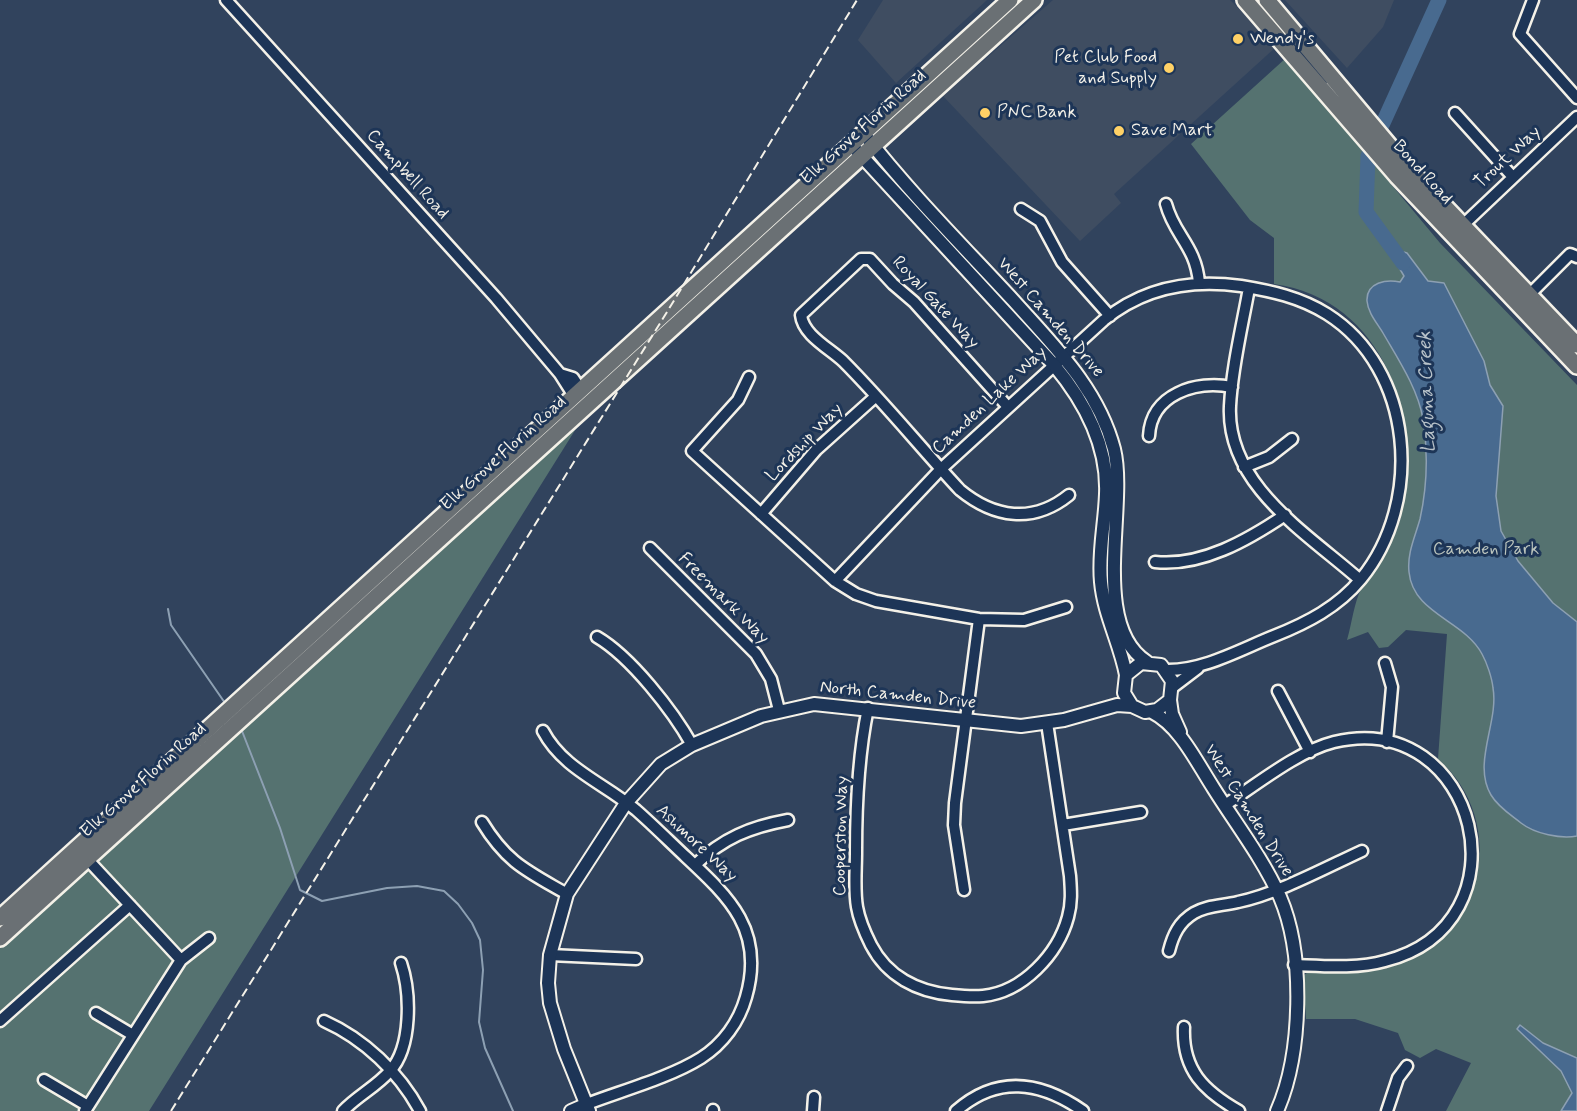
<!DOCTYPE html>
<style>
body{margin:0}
canvas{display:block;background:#31435d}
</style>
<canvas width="1577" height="1111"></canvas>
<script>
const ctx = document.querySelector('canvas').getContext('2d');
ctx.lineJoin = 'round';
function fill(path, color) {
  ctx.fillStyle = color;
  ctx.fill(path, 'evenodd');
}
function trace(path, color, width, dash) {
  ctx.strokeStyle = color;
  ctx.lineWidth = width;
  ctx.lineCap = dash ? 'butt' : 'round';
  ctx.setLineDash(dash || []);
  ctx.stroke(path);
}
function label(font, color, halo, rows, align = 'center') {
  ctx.font = font + ' Mynerve,sans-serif';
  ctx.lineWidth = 6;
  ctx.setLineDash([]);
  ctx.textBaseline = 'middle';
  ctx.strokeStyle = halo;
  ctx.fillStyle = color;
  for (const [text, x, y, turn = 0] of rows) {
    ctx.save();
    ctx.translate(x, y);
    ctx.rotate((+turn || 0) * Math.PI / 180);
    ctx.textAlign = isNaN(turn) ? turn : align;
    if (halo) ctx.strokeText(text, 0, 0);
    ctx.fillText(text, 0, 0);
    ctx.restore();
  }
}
fill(new Path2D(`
 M883,0H987L896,83L858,40Z
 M1053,0H1230L1277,46L1114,194L1121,203L1080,241L943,96Z
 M1285,0H1394L1383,27L1347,68Z`), '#3f4d61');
fill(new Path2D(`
 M1286,58L1440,243L1577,385V1111H1446L1471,1063L1436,1049L1420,1058L1405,1050L1398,1033L1355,1019H1306L1303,976C1306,974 1308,971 1311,970C1319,967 1345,972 1356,972C1367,972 1381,969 1392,966C1485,941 1510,821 1438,759L1447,634L1406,630L1388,647L1379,648L1368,632L1347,640C1352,623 1354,602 1362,587C1365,580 1371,575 1376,569C1386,554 1395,537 1400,520C1427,423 1384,299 1274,284V238L1250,220L1191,144Z
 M634,336L149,1111H0V905L4,909Z`), '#557270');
const water = new Path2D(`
 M1393,249L1407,253L1428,281L1444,283L1484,361L1490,385L1503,406L1496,496L1501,531L1518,561L1553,603L1577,622V836C1561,839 1535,834 1521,823C1511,815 1498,807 1491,795C1472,763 1499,722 1493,688C1492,678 1487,663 1482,654C1464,620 1413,614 1409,572C1407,553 1415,537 1420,519C1427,487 1428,451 1423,419C1418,389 1398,359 1383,333C1377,323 1368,313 1367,301C1366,282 1387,279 1400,282L1404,276L1394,259Z
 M1520,1025L1543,1043L1577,1058V1111H1561L1572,1093L1561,1071L1517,1029Z`);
fill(water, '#486a8f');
trace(water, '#8da0b3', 1.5);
trace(new Path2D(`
 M168,609L171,625L225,703
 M242,731L280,828L300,890L322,901L387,888L417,886L444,891L458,904L472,923L480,940L483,970L479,1022L485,1048L513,1111`), '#8da0b3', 2);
trace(new Path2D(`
 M1403,263L1366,212L1368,156L1439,0`), '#486a8f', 15);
const minor = new Path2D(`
 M226,0L496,298L560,374L574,396
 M1533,0L1520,34L1577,98
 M1455,113L1512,176
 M1166,204C1174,235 1196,246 1199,283
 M1021,209L1040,221L1062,262L1110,316
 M1463,225L1577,117
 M1249,288C1242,327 1232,367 1230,406C1226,485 1308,534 1360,580
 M1529,295L1570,254L1577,257
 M560,374L573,378L581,390
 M749,377L738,400L692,451L835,581L856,594L876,601L979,619L1024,620L1066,607
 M1008,407L914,302L893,284L870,259H861L801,315C803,335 829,348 843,361C884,402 921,448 960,490C994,518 1033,524 1069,495
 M1149,436C1151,394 1196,380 1232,387
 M1244,467L1269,457L1292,439
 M761,514L816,450L875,397
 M650,548L756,654L771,679L779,710
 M1155,562C1201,567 1248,540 1285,515
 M835,581L941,469L1104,320C1143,288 1191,279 1241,286C1271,291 1300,297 1327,314C1414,369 1424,502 1361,579C1338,607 1307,623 1274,636C1241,649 1203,671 1166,670
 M597,637C631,657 673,711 692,745
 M1385,663L1392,687L1387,742
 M1173,687L1198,668
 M1278,691L1310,752
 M868,708C858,756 856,804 856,852C856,870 854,890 857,907C859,919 865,933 871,945C887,976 917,992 952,995C962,996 972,997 983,996C1023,992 1058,954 1068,917C1072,903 1071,890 1070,876L1047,723
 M543,731C563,769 604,783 636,810C653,825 669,841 686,857C730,898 765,931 746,997C739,1022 723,1044 701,1058C671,1077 621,1091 587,1104
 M1225,805C1256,785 1298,751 1334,742C1478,708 1531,924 1385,961C1357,969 1323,966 1294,965
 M482,822C507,863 527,871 567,894
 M1063,825L1141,812
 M87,859L181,960L209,938
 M695,865C723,838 750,827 788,820
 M964,890L954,825L955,803L979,619
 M1169,951C1173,935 1179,922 1194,913C1208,905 1222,906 1238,902C1277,894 1325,868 1362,851
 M550,955L636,959
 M96,1013L133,1035
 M0,1021L130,905
 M324,1021C364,1039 399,1072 420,1111
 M1184,1027C1182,1070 1204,1091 1239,1111
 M44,1080L88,1106
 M85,1111L181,960
 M343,1111C357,1096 376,1087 390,1071C412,1047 411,993 401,963
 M713,1111V1110
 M813,1111L814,1097
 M956,1111C997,1075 1040,1081 1083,1111
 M1387,1111L1398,1078L1407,1066`);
const tertiary = new Path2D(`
 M864,134C910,193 963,246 1013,300C1054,346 1098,388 1114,449C1128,506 1089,625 1147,662
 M856,150L1054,365C1085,402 1108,445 1106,494C1105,524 1098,552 1101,582C1104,615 1120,643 1126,675
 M1170,700L1172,714L1180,732
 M1152,712C1180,726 1197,763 1214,789C1236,824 1263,859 1280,897C1305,955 1302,1054 1277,1111
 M571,1111L587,1104
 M589,1111L564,1049L550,1003L548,983L550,955L567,894L626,803L661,764L692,745L761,716L814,704L1021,726L1064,720L1117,705L1132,706L1145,712L1157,710L1170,700L1172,681L1161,665L1141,663L1126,675L1124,693L1132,706`);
const secondary = new Path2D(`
 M1288,47L1296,49L1323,77`);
const primary = new Path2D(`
 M1245,0L1397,176L1577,366
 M1267,0L1409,169L1577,345
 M0,918L1010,0
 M0,938L1034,0`);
trace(minor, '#f4f1e8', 15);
trace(tertiary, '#f4f1e8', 16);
trace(secondary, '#f4f1e8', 18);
trace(primary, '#f4f1e8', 20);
trace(minor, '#1d3557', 10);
trace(tertiary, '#1d3557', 12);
trace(secondary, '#1d3557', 14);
trace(primary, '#6a7074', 15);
trace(new Path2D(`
 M171,1111L667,312L857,0`), '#f4f1e8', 2, [9, 4.5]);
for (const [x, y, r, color] of [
 [1238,39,6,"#ffd166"],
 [1169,68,6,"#ffd166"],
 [985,113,6,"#ffd166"],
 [1119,131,6,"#ffd166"]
]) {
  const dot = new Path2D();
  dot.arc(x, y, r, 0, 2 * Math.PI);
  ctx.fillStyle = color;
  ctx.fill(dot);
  trace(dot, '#1d3557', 2);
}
label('18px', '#f4f1e8', '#1d3557', [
 ["Wendy's",1250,39],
 ["Pet Club Food",1157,58,"right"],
 ["and Supply",1157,79,"right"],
 ["PNC Bank",997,113],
 ["Save Mart",1131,131]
], 'left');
label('18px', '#f4f1e8', '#1d3557', [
 ["Elk Grove Florin Road",864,128,-42],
 ["Trout Way",1508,158,-43],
 ["Bond Road",1422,173,48],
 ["Campbell Road",407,175,48],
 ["Royal Gate Way",935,303,47],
 ["West Camden Drive",1050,318,49],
 ["Camden Lake Way",990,401,-43],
 ["Lordship Way",805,443,-46],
 ["Elk Grove Florin Road",504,454,-42],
 ["Freemark Way",723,599,45],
 ["North Camden Drive",898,696,6],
 ["Elk Grove Florin Road",144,781,-42],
 ["West Camden Drive",1248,811,58],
 ["Cooperston Way",842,836,-89],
 ["Ashmore Way",696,844,43]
]);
label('18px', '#bcc5be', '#1d3557', [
 ["Camden Park",1486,550]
]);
label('italic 20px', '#b8c2c9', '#1d3557', [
 ["Laguna Creek",1428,392,-92]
]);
</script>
